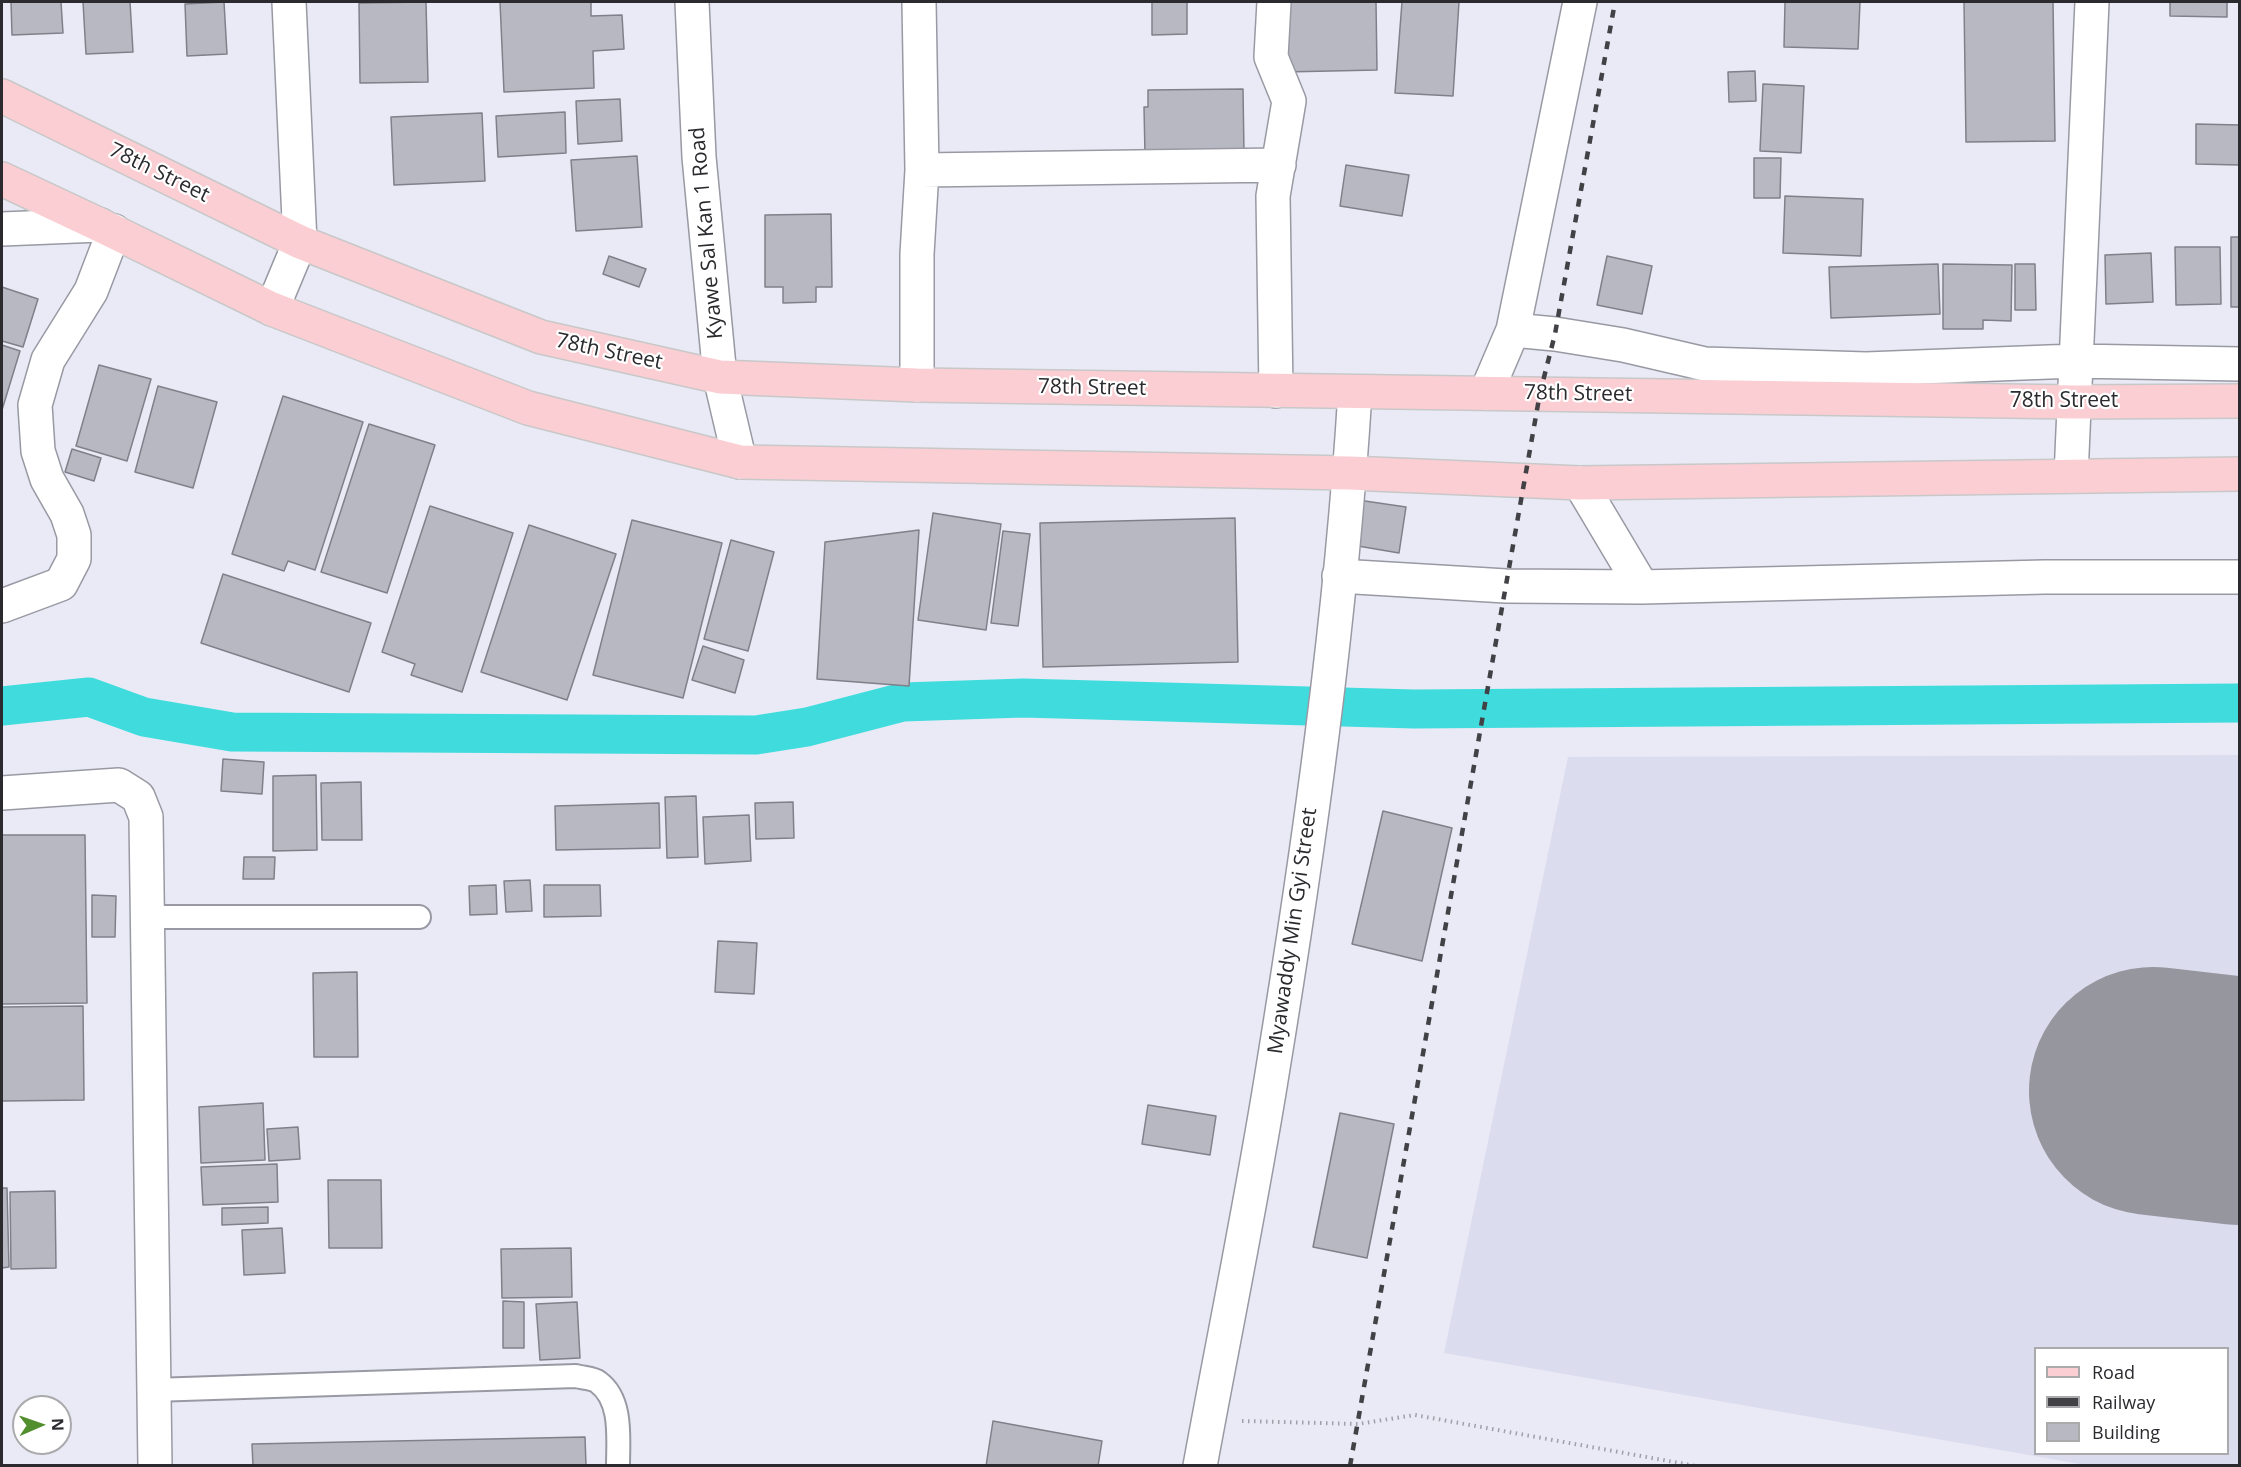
<!DOCTYPE html>
<style>
body{margin:0}
#map{position:relative;width:2241px;height:1467px;overflow:hidden;background:#e9eaf5;font-family:"Open Sans",sans-serif}
canvas{display:block}
.frame{position:absolute;inset:0;border:3px solid #2b2b2f;pointer-events:none}
.legend{position:absolute;left:2034px;top:1347px;width:195px;height:108px;box-sizing:border-box;background:#fff;border:2px solid #aaaaac;margin:0;padding:8px 10px;list-style:none;font-size:18px;color:#2b2b2f}
.legend li{display:flex;align-items:center;gap:12px;height:30px}
.legend b{width:30px;border:2px solid #aaaaac}
.north{position:absolute;left:12px;top:1395px;width:60px;height:60px;box-sizing:border-box;background:#fff;border:2px solid #aaaaac;border-radius:50%;rotate:88deg;font-size:16px;font-weight:700;line-height:24px;text-align:center;color:#2b2b2f}
.north::after{content:'';display:block;margin:auto;width:21px;height:27px;background:#518e2d;clip-path:polygon(50% 0,100% 100%,50% 72%,0 100%)}
</style>
<div id="map">
<canvas width="2241" height="1467"></canvas>
<div class="frame"></div>
<ul class="legend">
<li><b style="height:8px;background:#fbced3"></b>Road</li>
<li><b style="height:8px;background:#414146"></b>Railway</li>
<li><b style="height:16px;background:#b8b8c3"></b>Building</li>
</ul>
<div class="north">N</div>
</div>
<script>
const ctx = document.querySelector('canvas').getContext('2d');
ctx.lineJoin = 'round';
function fill(path, color) {
  ctx.fillStyle = color;
  ctx.fill(path, 'evenodd');
}
function trace(path, color, width, dash) {
  ctx.strokeStyle = color;
  ctx.lineWidth = width;
  ctx.lineCap = dash ? 'butt' : 'round';
  ctx.setLineDash(dash || []);
  ctx.stroke(path);
}
function label(font, color, halo, rows, align = 'center') {
  ctx.font = font + ' "Open Sans",sans-serif';
  ctx.lineWidth = 4.5;
  ctx.setLineDash([]);
  ctx.textBaseline = 'middle';
  ctx.strokeStyle = halo;
  ctx.fillStyle = color;
  for (const [text, x, y, turn = 0] of rows) {
    ctx.save();
    ctx.translate(x, y);
    ctx.rotate((+turn || 0) * Math.PI / 180);
    ctx.textAlign = isNaN(turn) ? turn : align;
    if (halo) ctx.strokeText(text, 0, 0);
    ctx.fillText(text, 0, 0);
    ctx.restore();
  }
}
fill(new Path2D(`
 M2239,755V1465H2086L1444,1353L1568,757ZM2036,1348H2228V1454H2036Z`), '#dcdcef');
trace(new Path2D(`
 M2,706L89,697L144,717L232,732L756,735L807,727L903,702L1023,698L1414,709L2240,703`), '#40dcdd', 39);
trace(new Path2D(`
 M2153,1091L2240,1101`), '#95969e', 248);
const building = new Path2D(`
 M11,2H61L63,33L12,35Z
 M83,2H130L133,52L86,54Z
 M224,2L227,54L187,56L185,4Z
 M426,2L428,82L360,83L359,3Z
 M500,2H591V16L622,15L624,49L593,51L594,88L504,92Z
 M1152,2H1187V34L1152,35Z
 M1282,2H1376L1377,70L1284,72Z
 M1402,2H1459L1453,96L1395,93Z
 M1785,2H1860L1858,49L1784,47Z
 M1964,2H2053L2055,141L1966,142Z
 M2170,2H2227V17L2170,16Z
 M1755,71L1756,101L1729,102L1728,72Z
 M1763,84L1804,86L1801,153L1760,151Z
 M1243,89L1244,154L1145,155L1144,107H1148V90Z
 M620,99L622,141L578,144L576,101Z
 M565,112L566,153L498,157L496,116Z
 M482,113L485,181L394,185L391,117Z
 M2196,124L2240,125V165L2196,164Z
 M637,156L642,227L576,231L571,160Z
 M1754,158H1781L1780,198H1754Z
 M1346,165L1409,175L1402,216L1340,206Z
 M1785,196L1863,199L1861,256L1783,253Z
 M831,214L832,287H816V302L783,303V287H765V215Z
 M2231,237H2240V307H2231Z
 M2175,247H2220L2221,304L2176,305Z
 M2151,253L2153,302L2106,304L2105,255Z
 M609,256L646,269L639,287L603,274Z
 M1607,256L1652,266L1642,314L1597,305Z
 M1938,264L1940,314L1831,318L1829,267Z
 M1943,264L2012,265L2011,321L1983,320V329H1943Z
 M2015,264H2035L2036,310H2015Z
 M2,287L38,299L23,347L2,341Z
 M2,345L20,351L2,410Z
 M99,365L151,379L127,461L76,446Z
 M158,386L217,402L193,488L135,472Z
 M283,396L363,422L315,570L288,561L284,571L232,554Z
 M369,424L435,445L387,593L321,572Z
 M72,449L101,458L94,481L65,472Z
 M1358,500L1406,507L1399,553L1352,545Z
 M430,506L513,533L462,692L411,675L415,664L382,652Z
 M933,513L1001,524L986,630L918,620Z
 M1235,518L1238,662L1043,667L1040,523Z
 M632,520L722,543L683,698L593,675Z
 M529,525L616,554L567,700L481,672Z
 M919,530L909,686L817,679L825,542Z
 M1003,531L1030,534L1018,626L991,623Z
 M731,540L774,552L748,651L704,639Z
 M223,574L371,623L349,692L201,643Z
 M703,646L744,660L735,693L692,680Z
 M223,759L264,762L262,794L221,791Z
 M316,775L317,850L273,851V776Z
 M361,782L362,840H322L321,783Z
 M696,796L698,857L667,858L665,797Z
 M793,802L794,838L756,839L755,803Z
 M659,803L660,848L556,850L555,806Z
 M1383,811L1452,828L1422,961L1352,944Z
 M749,815L751,861L705,864L703,817Z
 M2,835H85L87,1003L2,1004Z
 M244,857H275L274,879H243Z
 M530,880L532,911L506,912L504,881Z
 M496,885L497,914L470,915L469,886Z
 M544,885H600L601,916L544,917Z
 M92,895L116,896L115,937H92Z
 M718,941L757,943L754,994L715,992Z
 M357,972L358,1057H314L313,973Z
 M83,1006L84,1100L2,1101V1007Z
 M263,1103L265,1160L201,1163L199,1107Z
 M1148,1105L1216,1116L1210,1155L1142,1144Z
 M1340,1113L1394,1124L1367,1258L1313,1247Z
 M298,1127L300,1159L269,1161L267,1129Z
 M277,1164L278,1202L203,1205L201,1167Z
 M328,1180H381L382,1248H329Z
 M2,1188H7L9,1267L2,1268Z
 M55,1191L56,1268L11,1269L10,1192Z
 M268,1207V1223L222,1225V1208Z
 M282,1228L285,1273L244,1275L242,1230Z
 M571,1248L572,1297L502,1298L501,1249Z
 M503,1301L524,1302V1348H503Z
 M577,1302L580,1358L540,1360L536,1304Z
 M993,1421L1102,1441L1098,1466H986Z
 M585,1437L586,1466H253L252,1444Z`);
fill(building, '#b8b8c3');
trace(building, '#80808a', 1.5);
const lane = new Path2D(`
 M148,917H419
 M153,1390L576,1376C582,1378 593,1378 598,1382C623,1400 618,1439 618,1466`);
const street = new Path2D(`
 M692,2L699,157L720,377L740,462
 M1274,2L1271,57L1289,101L1273,196L1276,391
 M922,170L1279,165
 M2,229L100,225
 M272,309L300,242L289,2
 M1513,330L1555,334L1623,345L1705,364L1866,369L2075,361L2240,364
 M917,385V254L922,170L919,2
 M1486,393L1513,330L1580,2
 M2071,476L2092,2
 M1580,483L1642,587
 M1339,576L1506,586L1642,587L2044,577H2240
 M2,606L61,584L74,559V535L67,514L47,479L38,451L35,405L48,360L91,291L114,231
 M2,793L119,785L138,797L146,817L155,1466`);
const secondary = new Path2D(`
 M1200,1466C1224,1335 1251,1205 1272,1074C1309,848 1341,621 1355,392`);
const primary = new Path2D(`
 M2,96L300,242L541,337L720,377L917,385L2074,402L2240,401
 M2,179L100,225L272,309L528,408L740,462L1350,473L1580,483L2240,474`);
trace(lane, '#9899a3', 26);
trace(street, '#9899a3', 36);
trace(secondary, '#9899a3', 36);
trace(primary, '#c8c8c9', 36);
trace(new Path2D(`
 M1242,1421L1358,1424L1415,1415L1696,1466`), '#9f9fa8', 4, [1.5, 4.5]);
trace(lane, '#fff', 22);
trace(street, '#fff', 33);
trace(secondary, '#fff', 33);
trace(primary, '#fbced3', 33);
trace(new Path2D(`
 M1350,1466L1540,393L1555,334L1615,2`), '#414146', 4.5, [8, 8]);
label('21px', '#2b2b2f', '#fff', [
 ["78th Street",159,173,26],
 ["Kyawe Sal Kan 1 Road",707,233,-95],
 ["78th Street",609,352,12],
 ["78th Street",1092,388,1],
 ["78th Street",1578,394,1],
 ["78th Street",2064,401],
 ["Myawaddy Min Gyi Street",1293,931,-82]
]);
</script>
